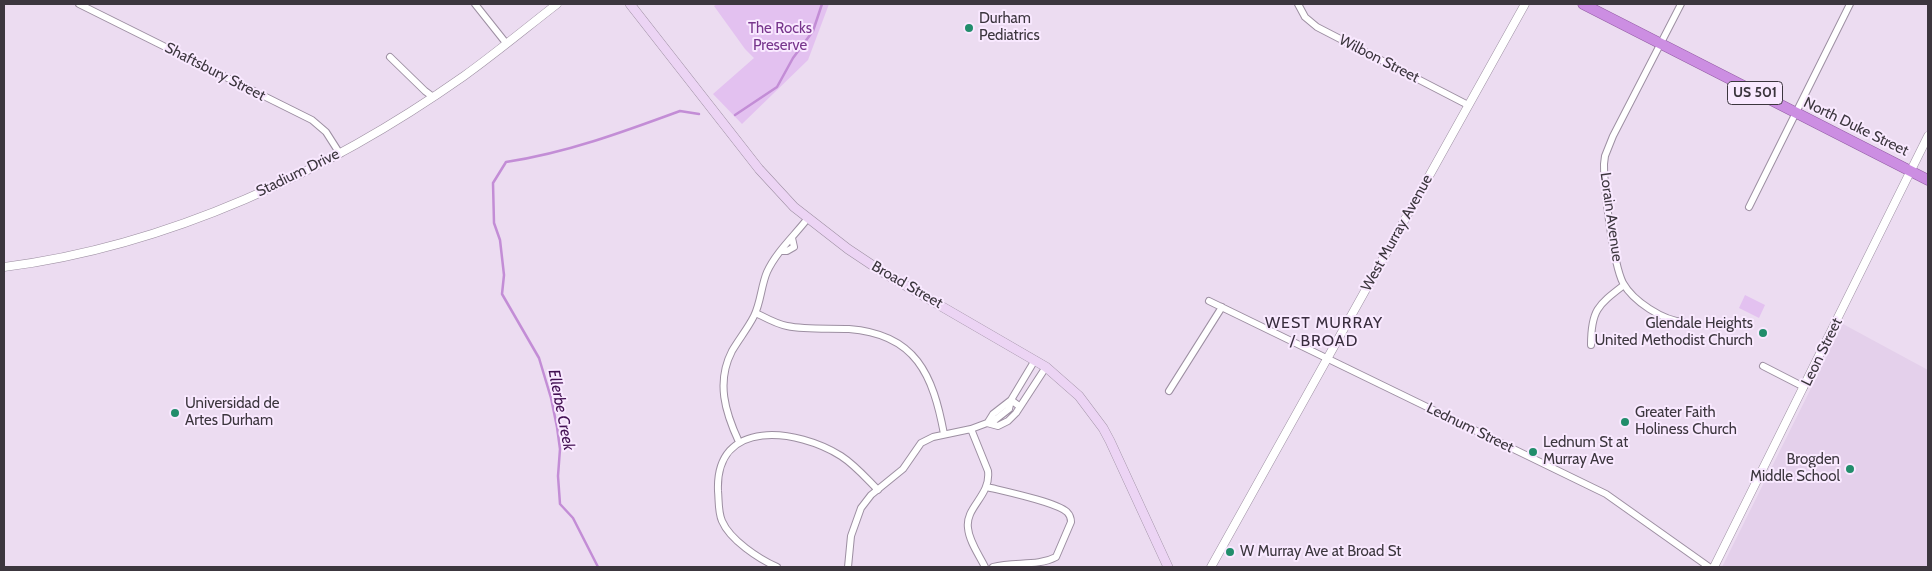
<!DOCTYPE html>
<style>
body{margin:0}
#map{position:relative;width:1932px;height:571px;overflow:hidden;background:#ecdcf1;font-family:Cabin,sans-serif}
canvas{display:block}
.frame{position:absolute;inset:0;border:5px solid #3c363e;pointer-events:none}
</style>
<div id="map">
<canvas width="1932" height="571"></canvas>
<div class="frame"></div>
</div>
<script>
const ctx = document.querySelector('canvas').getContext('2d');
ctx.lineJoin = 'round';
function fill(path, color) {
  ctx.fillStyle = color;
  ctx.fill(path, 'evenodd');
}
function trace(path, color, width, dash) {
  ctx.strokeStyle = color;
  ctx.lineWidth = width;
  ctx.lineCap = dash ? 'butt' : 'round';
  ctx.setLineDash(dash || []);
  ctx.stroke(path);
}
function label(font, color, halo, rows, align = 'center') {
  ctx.font = font + ' Cabin,sans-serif';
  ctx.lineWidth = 4;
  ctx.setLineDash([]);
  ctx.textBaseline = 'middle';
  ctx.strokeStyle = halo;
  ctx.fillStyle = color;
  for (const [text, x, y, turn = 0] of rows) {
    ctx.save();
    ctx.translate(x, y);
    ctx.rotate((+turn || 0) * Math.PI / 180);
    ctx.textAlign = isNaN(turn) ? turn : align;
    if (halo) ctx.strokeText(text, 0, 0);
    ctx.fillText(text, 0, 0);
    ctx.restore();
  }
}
fill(new Path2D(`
 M1843,324L1928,370V567H1722Z`), '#e4d0eb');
fill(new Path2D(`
 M717,4H829L808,60L742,124L713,94L754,58L745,49L714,6Z
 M1745,295L1765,305L1759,318L1739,308Z`), '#e3c1f0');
trace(new Path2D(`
 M735,115L777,87L793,58L813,31L822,4
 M598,567L573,518L560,504L558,476L560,449L557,427L551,398L539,358L502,294L504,275L500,240L494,223L493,183L506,162C566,153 623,132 680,111L699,114`), '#c38dd6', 2.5);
const minor = new Path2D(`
 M79,4L312,120L326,132L340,154
 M475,4L506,43
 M1298,4L1305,17L1317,27L1468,105
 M1681,4L1613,136L1605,156L1604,164C1604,189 1613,263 1623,283C1633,301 1663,321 1684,322
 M390,57L425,91L433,97
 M1749,207L1850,4
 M781,251H787L794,247L792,238
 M1209,301L1606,494L1709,567
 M756,313C766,318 776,324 787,326C807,330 829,328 849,329C916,334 933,375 944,434
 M1591,345C1591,310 1598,305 1624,285
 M1763,366L1804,387
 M1169,391L1222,307
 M988,422L993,414L1011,400L1035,360
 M987,423L998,426L1008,421L1016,413L1046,367
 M971,429L988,471C991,496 965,507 968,528C969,541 979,555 985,567
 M739,442C725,412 716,382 732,351C739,339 748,328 754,316C761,302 761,286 767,272C776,252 795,235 808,218
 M987,487C1003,491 1056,502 1067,512C1070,515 1071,518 1071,522L1056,557C1037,567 1014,561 993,567
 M777,567C759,559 730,540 722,521C718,512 719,501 718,491C715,417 798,429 841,456C855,465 866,478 878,490
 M848,567L851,536L861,508L871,495L903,469L921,443L933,437L971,429L995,420L1009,409L1011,400L1019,406`);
const tertiary = new Path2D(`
 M4,267C169,246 329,171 464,76C496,53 526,28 557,4
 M1211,567L1525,4
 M1714,567L1928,136`);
const secondary = new Path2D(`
 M630,4L759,169L794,207L848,249L884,273L1046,367L1079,396L1103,428L1110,441L1168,567`);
const trunk = new Path2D(`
 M1583,4L1928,180`);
trace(minor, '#9d8fa2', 8);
trace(tertiary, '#9d8fa2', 9);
trace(secondary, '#9d8fa2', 10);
trace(trunk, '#925ca3', 11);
trace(minor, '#fff', 6);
trace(tertiary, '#fff', 8);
trace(secondary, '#ecd4f4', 9);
trace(trunk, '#cc8ee2', 10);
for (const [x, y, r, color] of [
 [969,28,5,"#218d6b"],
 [1763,333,5,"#218d6b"],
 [175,413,5,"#218d6b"],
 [1625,422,5,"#218d6b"],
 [1533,452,5,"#218d6b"],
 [1850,469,5,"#218d6b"],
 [1230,552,5,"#218d6b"]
]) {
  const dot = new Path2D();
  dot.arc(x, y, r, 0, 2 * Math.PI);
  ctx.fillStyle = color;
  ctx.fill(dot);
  trace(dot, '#f9e9ff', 2);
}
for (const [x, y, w] of [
 [1755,93,55]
]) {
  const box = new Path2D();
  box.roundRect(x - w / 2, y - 11.5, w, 23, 4);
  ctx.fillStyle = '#f9e9ff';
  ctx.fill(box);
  trace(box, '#3c363e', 1);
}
label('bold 14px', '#3c363e', null, [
 ["US 501",1755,93]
]);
label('15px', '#3c363e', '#f9e9ff', [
 ["Durham",979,19],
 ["Pediatrics",979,36],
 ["Glendale Heights",1753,324,"right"],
 ["United Methodist Church",1753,341,"right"],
 ["Universidad de",185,404],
 ["Artes Durham",185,421],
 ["Greater Faith",1635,413],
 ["Holiness Church",1635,430],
 ["Lednum St at",1543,443],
 ["Murray Ave",1543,460],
 ["Brogden",1840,460,"right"],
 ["Middle School",1840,477,"right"],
 ["W Murray Ave at Broad St",1240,552]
], 'left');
label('15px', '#78368d', '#f9e9ff', [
 ["The Rocks",780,29],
 ["Preserve",780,46]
]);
label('15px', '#3c363e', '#f9e9ff', [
 ["Wilbon Street",1379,59,27],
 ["Shaftsbury Street",215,72,27],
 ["North Duke Street",1856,127,26],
 ["Stadium Drive",298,173,-26],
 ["Lorain Avenue",1611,217,82],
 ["West Murray Avenue",1397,233,-61],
 ["Broad Street",907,285,30],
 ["Leon Street",1822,352,-64],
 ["Lednum Street",1470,428,26]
]);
ctx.letterSpacing = '1px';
label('16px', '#392d3e', '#f9e9ff', [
 ["WEST MURRAY",1324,323],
 ["/ BROAD",1324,341]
]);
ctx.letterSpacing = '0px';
label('italic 16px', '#420f52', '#f9e9ff', [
 ["Ellerbe Creek",561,410,79]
]);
</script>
